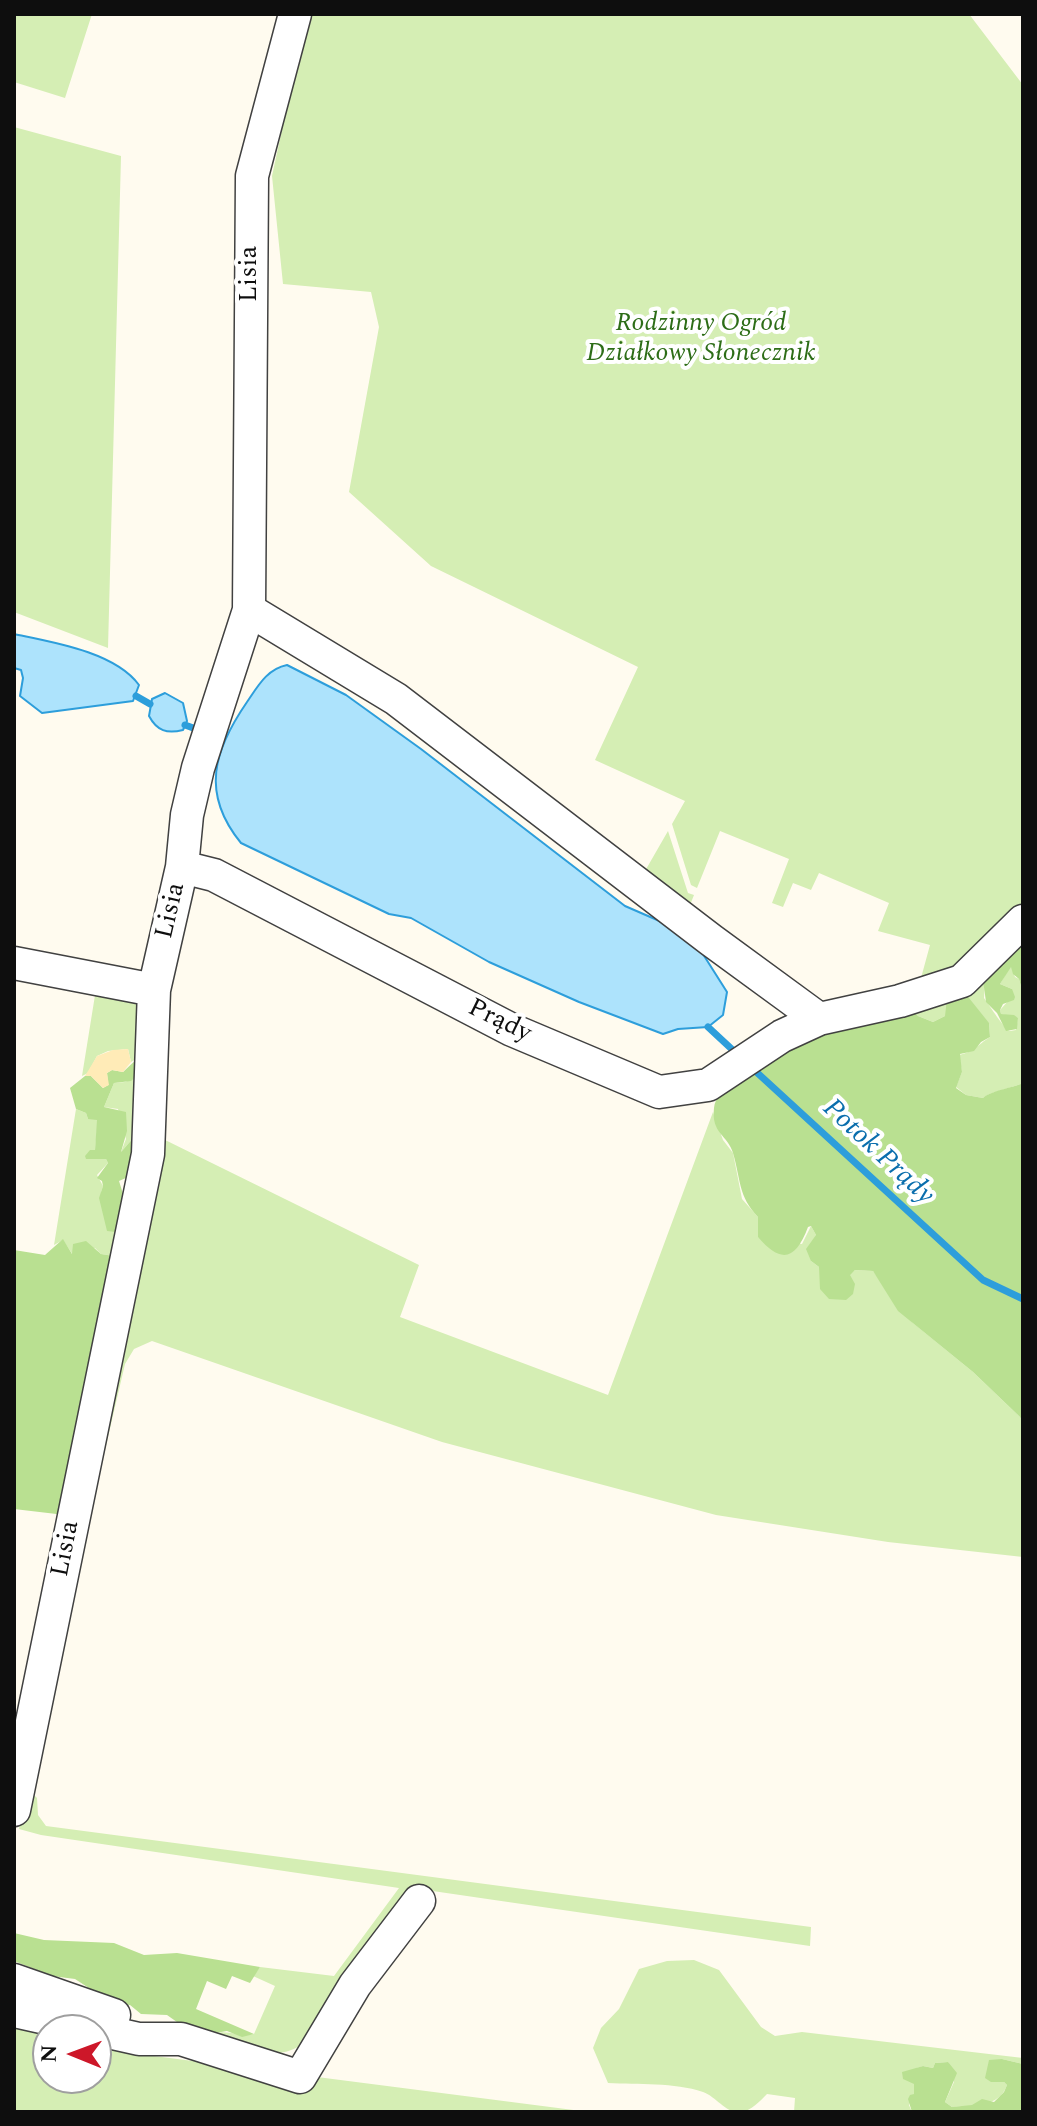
<!DOCTYPE html>
<meta charset="utf-8">
<style>
body{margin:0}
#map{position:relative;width:1037px;height:2126px;overflow:hidden;background:#fffbef;font-family:Spectral,serif}
canvas{display:block}
.frame{position:absolute;inset:0;border:16px solid #0e0e0e;pointer-events:none}
.north{position:absolute;left:32px;top:2014px;width:80px;height:80px;box-sizing:border-box;background:#fff;border:2px solid #9f9f9f;border-radius:50%;rotate:271deg;font-size:22px;font-weight:700;line-height:32px;text-align:center;color:#0e0e0e}
.north::after{content:'';display:block;margin:auto;width:28px;height:36px;background:#cd1729;clip-path:polygon(50% 0,100% 100%,50% 72%,0 100%)}
</style>
<div id="map">
<canvas width="1037" height="2126"></canvas>
<div class="frame"></div>
<div class="north">N</div>
</div>
<script>
const ctx = document.querySelector('canvas').getContext('2d');
ctx.lineJoin = 'round';
function fill(path, color) {
  ctx.fillStyle = color;
  ctx.fill(path, 'evenodd');
}
function trace(path, color, width, dash) {
  ctx.strokeStyle = color;
  ctx.lineWidth = width;
  ctx.lineCap = dash ? 'butt' : 'round';
  ctx.setLineDash(dash || []);
  ctx.stroke(path);
}
function label(font, color, halo, rows, align = 'center') {
  ctx.font = font + ' Spectral,serif';
  ctx.lineWidth = 8;
  ctx.setLineDash([]);
  ctx.textBaseline = 'middle';
  ctx.strokeStyle = halo;
  ctx.fillStyle = color;
  for (const [text, x, y, turn = 0] of rows) {
    ctx.save();
    ctx.translate(x, y);
    ctx.rotate((+turn || 0) * Math.PI / 180);
    ctx.textAlign = isNaN(turn) ? turn : align;
    if (halo) ctx.strokeText(text, 0, 0);
    ctx.fillText(text, 0, 0);
    ctx.restore();
  }
}
fill(new Path2D(`
 M14,14H92L65,98L14,82Z
 M307,14H969L1023,85V915L971,967L921,978L930,945L878,931L889,903L819,873L811,890L793,883L783,907L772,903L789,859L720,831L697,888L691,885L672,824L685,801L595,760L638,667L431,566L349,492L379,327L371,292L283,284L272,176Z
 M14,127L121,156L108,648L14,612Z
 M668,831L688,893L694,895L690,905L645,871Z
 M1011,965L1015,977L1019,979L1023,994V1083C1012,1088 990,1092 983,1098L966,1095L956,1087L962,1072L959,1055C976,1051 977,1045 990,1037L989,1023L945,1016L933,1022L918,1016L905,1002L983,980L985,983L984,998C990,1006 1004,1029 1010,1031L1016,1030L1018,1018L1001,1014L1000,1010L1009,1000L1012,989L1000,984Z
 M96,989L131,996L145,1008L139,1057L131,1062L128,1049L108,1051L97,1056L88,1073L82,1076Z
 M138,1076L135,1136L121,1152L126,1139L118,1109L104,1107L114,1083L125,1082Z
 M76,1109L86,1113L88,1119H98L95,1150L100,1158L106,1159L108,1163L97,1175L103,1186C96,1205 106,1213 115,1230C119,1237 119,1248 120,1257L101,1254L95,1248L73,1255L63,1240L54,1245Z
 M713,1112L723,1140L733,1153L742,1199L758,1217V1237L802,1244L811,1226L816,1235L811,1261L819,1267L850,1274L855,1270L873,1271L913,1323L973,1372L1020,1417L1023,1424V1557L888,1542L716,1515L442,1442L152,1341L134,1349L125,1364L83,1544L33,1794L37,1798L38,1815L46,1826L811,1927L810,1946L412,1888L306,2042C274,2065 248,2047 215,2033C230,2030 240,2037 254,2034L275,1986L253,1976L260,1967L334,1976L399,1888L41,1835L19,1829L157,1136L419,1265L400,1317L608,1395Z
 M694,1960L719,1970L761,2027L775,2036L802,2032L1023,2058V2064L1002,2059L991,2082H1004L1007,2085C999,2108 973,2105 952,2107L945,2102L954,2082L948,2062L935,2063L933,2068L923,2066L917,2068L914,2094L909,2105L912,2112H892L890,2110L887,2112H794L795,2098L767,2094C760,2101 751,2111 741,2112C726,2114 717,2097 703,2092C674,2082 638,2085 608,2083L593,2048L601,2028L619,2009L639,1969L667,1961Z
 M14,2020L48,2030V2078H96V2039L154,2056L589,2112H14Z`), '#d5eeb4');
fill(new Path2D(`
 M1023,930V994L1019,979L1013,974L1011,967L1000,984L1012,989L1015,997L1014,1000L1003,1004L1000,1010L1001,1014L1014,1015L1018,1018L1017,1029L1006,1031L997,1013L986,1002L983,980Z
 M961,988L989,1023L990,1037L981,1042L974,1051L960,1054L962,1072L956,1088L966,1095L983,1098C990,1091 1012,1088 1023,1083V1424L1020,1417L973,1372L898,1311L873,1271L855,1270L850,1275L855,1284L853,1294L846,1300L829,1299L820,1289L819,1267L811,1261L806,1249L816,1235L811,1226L808,1227C796,1259 782,1265 758,1237V1217C738,1196 741,1180 733,1153C728,1135 711,1134 714,1108C715,1097 724,1090 726,1079L897,993L918,1016L933,1022L945,1016L947,999Z
 M139,1057L140,1073L131,1081L114,1083L104,1107L126,1112L127,1131L121,1152L135,1136L138,1126L128,1177L119,1181L124,1197L116,1232L107,1231L99,1198L103,1186L102,1181L97,1178L108,1163L106,1159H86L85,1156L90,1150H95L97,1120L88,1119L86,1113L76,1109L70,1088L85,1076H91L103,1088L108,1085L107,1073L112,1070L123,1072Z
 M63,1239L72,1254L73,1244L86,1241L101,1254L120,1257L65,1515L14,1509V1250L45,1255Z
 M14,1933L44,1940L114,1943L144,1955L177,1953L260,1967L250,1983L232,1976L226,1989L207,1981L196,2009L254,2034L242,2037L227,2031L215,2033L184,2027L167,2015L141,2014L130,2005L112,2003L75,1979L52,1976L14,1961Z
 M1002,2059L1023,2064V2112H912L908,2099L910,2095L914,2094V2084L903,2079L902,2072L923,2066L933,2068L935,2063L948,2062L957,2073L945,2102L952,2107L972,2105L982,2099L994,2102L1004,2092L1007,2085L1004,2082H991L985,2078L989,2060Z`), '#b9e091');
fill(new Path2D(`
 M128,1049L131,1062L123,1072L112,1070L107,1073L109,1085L103,1088L91,1076H85L97,1056L113,1050Z`), '#ffebb7');
const water = new Path2D(`
 M14,634C52,642 115,652 139,685L133,701L42,713L20,696L23,678L21,670L14,668Z
 M287,665L346,695L421,749L625,906L671,926L701,951L727,992L723,1015L708,1027L678,1029L663,1034L579,1002L489,962L411,918L389,914L241,843C200,793 214,750 247,702C258,686 267,669 287,665Z
 M165,693L183,703L187,721L183,730C167,734 157,731 149,716L152,699Z`);
fill(water, '#ade3fc');
trace(water, '#2d9edb', 2);
trace(new Path2D(`
 M136,696L150,704
 M185,725L196,729
 M708,1027L737,1054
 M752,1068L983,1280L1023,1299`), '#2d9edb', 7);
const minor = new Path2D(`
 M249,610L396,699L711,940L819,1019L900,1001L962,981L1023,921
 M182,867L214,875L512,1030L659,1092L708,1085L782,1036L819,1019
 M14,963L154,990
 M14,1810L148,1154L154,990L182,867L187,815L198,768L249,610L252,176L295,14
 M14,1980L114,2015
 M14,2011L139,2039H181L300,2077L355,1985L419,1901`);
trace(minor, '#414141', 35);
trace(minor, '#fff', 32);
label('26px', '#0e0e0e', '#fff', [
 ["Lisia",251,274,-90],
 ["Lisia",172,911,-77],
 ["Prądy",499,1022,26],
 ["Lisia",67,1549,-79]
]);
label('italic 26px', '#2d6d17', '#fff', [
 ["Rodzinny Ogród",701,325],
 ["Działkowy Słonecznik",701,355]
]);
label('italic 28px', '#0a6ead', '#fff', [
 ["Potok Prądy",877,1153,43]
]);
</script>
